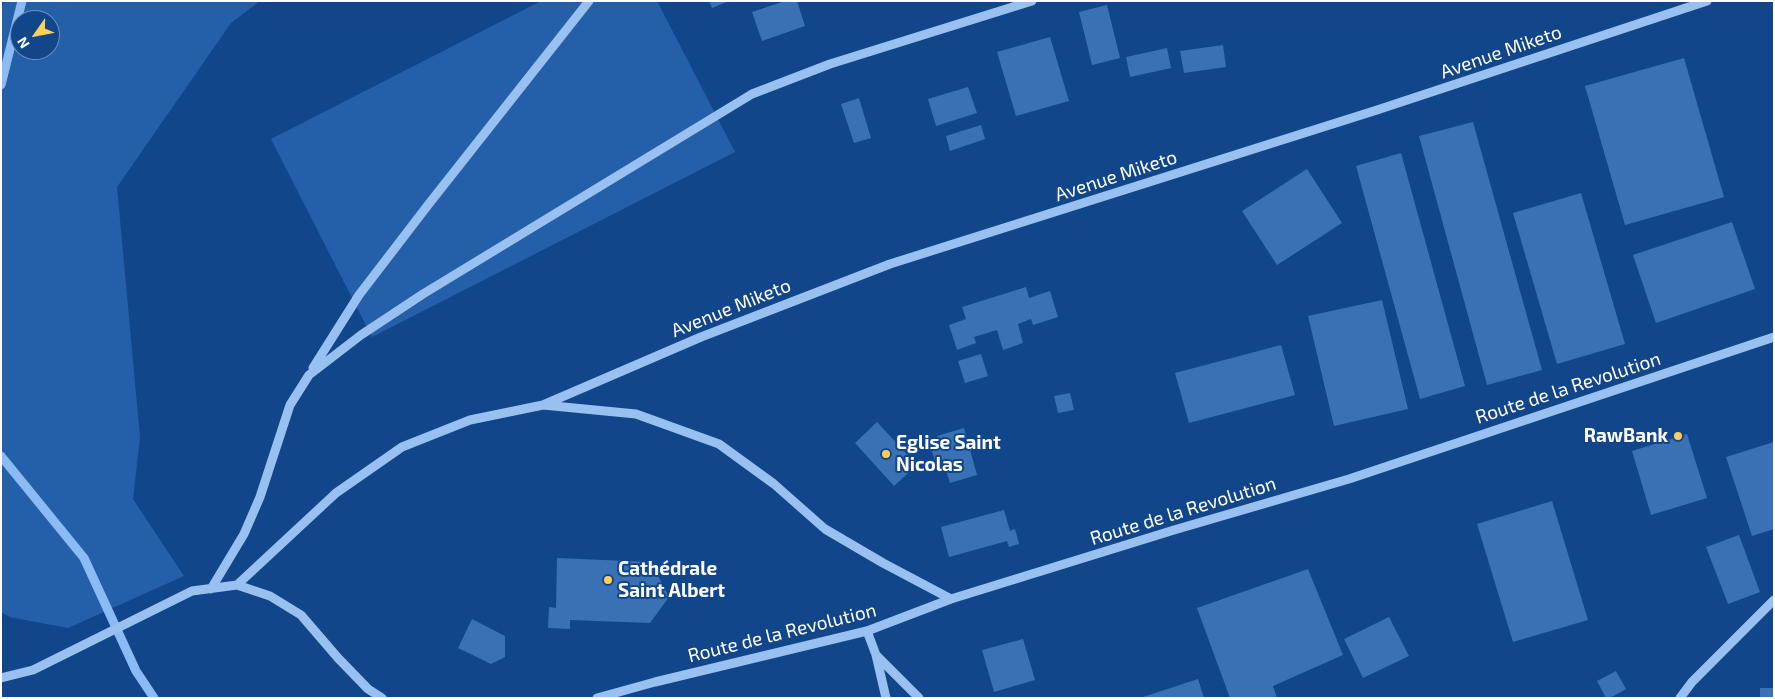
<!DOCTYPE html>
<meta charset="utf-8">
<style>
body{margin:0}
#map{position:relative;width:1775px;height:699px;overflow:hidden;background:#12468a;font-family:"Exo 2",sans-serif}
canvas{display:block}
.frame{position:absolute;inset:0;border:2px solid #fff;pointer-events:none}
.north{position:absolute;left:10px;top:10px;width:50px;height:50px;box-sizing:border-box;background:#12468a;border:1px solid #7190b9;border-radius:50%;rotate:237deg;font-size:14px;font-weight:700;line-height:20px;text-align:center;color:#fff}
.north::after{content:'';display:block;margin:auto;width:18px;height:22px;background:#ffcf58;clip-path:polygon(50% 0,100% 100%,50% 72%,0 100%)}
</style>
<div id="map">
<canvas width="1775" height="699"></canvas>
<div class="frame"></div>
<div class="north">N</div>
</div>
<script>
const ctx = document.querySelector('canvas').getContext('2d');
ctx.lineJoin = 'round';
function fill(path, color) {
  ctx.fillStyle = color;
  ctx.fill(path, 'evenodd');
}
function trace(path, color, width, dash) {
  ctx.strokeStyle = color;
  ctx.lineWidth = width;
  ctx.lineCap = dash ? 'butt' : 'round';
  ctx.setLineDash(dash || []);
  ctx.stroke(path);
}
function label(font, color, halo, rows, align = 'center') {
  ctx.font = font + ' "Exo 2",sans-serif';
  ctx.lineWidth = 4;
  ctx.setLineDash([]);
  ctx.textBaseline = 'middle';
  ctx.strokeStyle = halo;
  ctx.fillStyle = color;
  for (const [text, x, y, turn = 0] of rows) {
    ctx.save();
    ctx.translate(x, y);
    ctx.rotate((+turn || 0) * Math.PI / 180);
    ctx.textAlign = isNaN(turn) ? turn : align;
    if (halo) ctx.strokeText(text, 0, 0);
    ctx.fillText(text, 0, 0);
    ctx.restore();
  }
}
fill(new Path2D(`
 M4,1H260L231,23L117,187L140,437L133,499L184,576L68,628L10,617L1,612V10ZM20,20H50V50H20Z
 M541,1H657L735,152L372,337L271,139Z`), '#2460a9');
trace(new Path2D(`
 M1,85L22,1
 M1,456L84,558L136,671L154,698`), '#8abbf4', 9);
fill(new Path2D(`
 M709,1H729L712,8Z
 M785,1H797L805,26L762,41L752,12Z
 M1107,5L1120,58L1092,65L1079,12Z
 M1050,37L1069,101L1016,116L997,52Z
 M1223,45L1226,67L1184,73L1180,51Z
 M1167,48L1171,68L1130,77L1126,57Z
 M1684,58L1724,197L1625,225L1585,86Z
 M968,87L977,113L936,126L928,99Z
 M859,98L871,138L854,143L841,104Z
 M1473,122L1542,370L1487,385L1419,136Z
 M981,125L985,139L950,151L946,136Z
 M1401,153L1465,386L1420,399L1356,166Z
 M1307,169L1342,223L1277,265L1242,211Z
 M1581,193L1625,344L1557,364L1513,213Z
 M1732,222L1755,289L1656,323L1633,255Z
 M1026,287L1029,298L1050,291L1058,317L1033,325L1031,319L1018,324L1023,343L1003,350L997,330L974,337L976,343L957,350L949,325L966,319L962,307Z
 M1382,300L1408,409L1334,426L1308,316Z
 M1281,345L1295,395L1189,423L1175,373Z
 M981,354L988,376L965,383L958,361Z
 M1070,393L1074,410L1058,413L1054,396Z
 M877,422L917,465L894,486L855,443Z
 M964,428L977,475L950,483L944,464L936,466L932,451L940,449L937,436Z
 M1687,434L1707,498L1651,515L1632,451Z
 M1774,442V529L1752,536L1726,457Z
 M1552,501L1588,620L1513,642L1477,524Z
 M1004,510L1010,531L1015,529L1019,544L1009,547L1007,541L949,557L941,527Z
 M1739,535L1760,592L1728,604L1706,547Z
 M557,558L651,562L669,597L650,623L570,620V629L548,628L549,607L556,608Z
 M1308,569L1343,655L1273,686L1277,698H1230L1197,608Z
 M1389,617L1409,656L1363,678L1344,639Z
 M472,619L505,636V657L491,664L458,648Z
 M1023,639L1035,680L994,692L982,650Z
 M1616,671L1626,689L1610,698H1606L1597,681Z
 M1198,679L1204,698H1143V697Z
 M1760,688H1774V698H1760Z`), '#3a70b4');
trace(new Path2D(`
 M313,368L359,295L428,205L589,1
 M543,405L701,337L890,264L1377,110L1707,1
 M237,585L336,493L402,447L470,420L543,405L636,414L719,444L774,484L825,529L883,563L951,599
 M211,589L244,534L260,497L290,405L309,375L361,335L423,294L752,94L830,64L1032,1
 M867,631L876,655L919,698
 M876,655L886,698
 M1,678L33,670L192,591L237,585L270,596L301,615L338,658L368,689L382,698
 M597,698L655,682L867,631L951,599L1174,530L1349,479L1774,337
 M1680,698L1692,682L1774,600`), '#98c0f1', 9);
for (const [x, y, r, color] of [
 [1678,436,5,"#ffcf58"],
 [886,454,5,"#ffcf58"],
 [608,580,5,"#ffcf58"]
]) {
  const dot = new Path2D();
  dot.arc(x, y, r, 0, 2 * Math.PI);
  ctx.fillStyle = color;
  ctx.fill(dot);
  trace(dot, '#12468a', 2);
}
label('19px', '#fff', '#12468a', [
 ["Avenue Miketo",1501,52,-19],
 ["Avenue Miketo",1116,176,-18],
 ["Avenue Miketo",731,308,-22],
 ["Route de la Revolution",1568,388,-18],
 ["Route de la Revolution",1183,511,-17],
 ["Route de la Revolution",782,633,-14]
]);
label('bold 19px', '#fff', '#12468a', [
 ["RawBank",1668,436,"right"],
 ["Eglise Saint",896,443],
 ["Nicolas",896,465],
 ["Cathédrale",618,569],
 ["Saint Albert",618,591]
], 'left');
</script>
